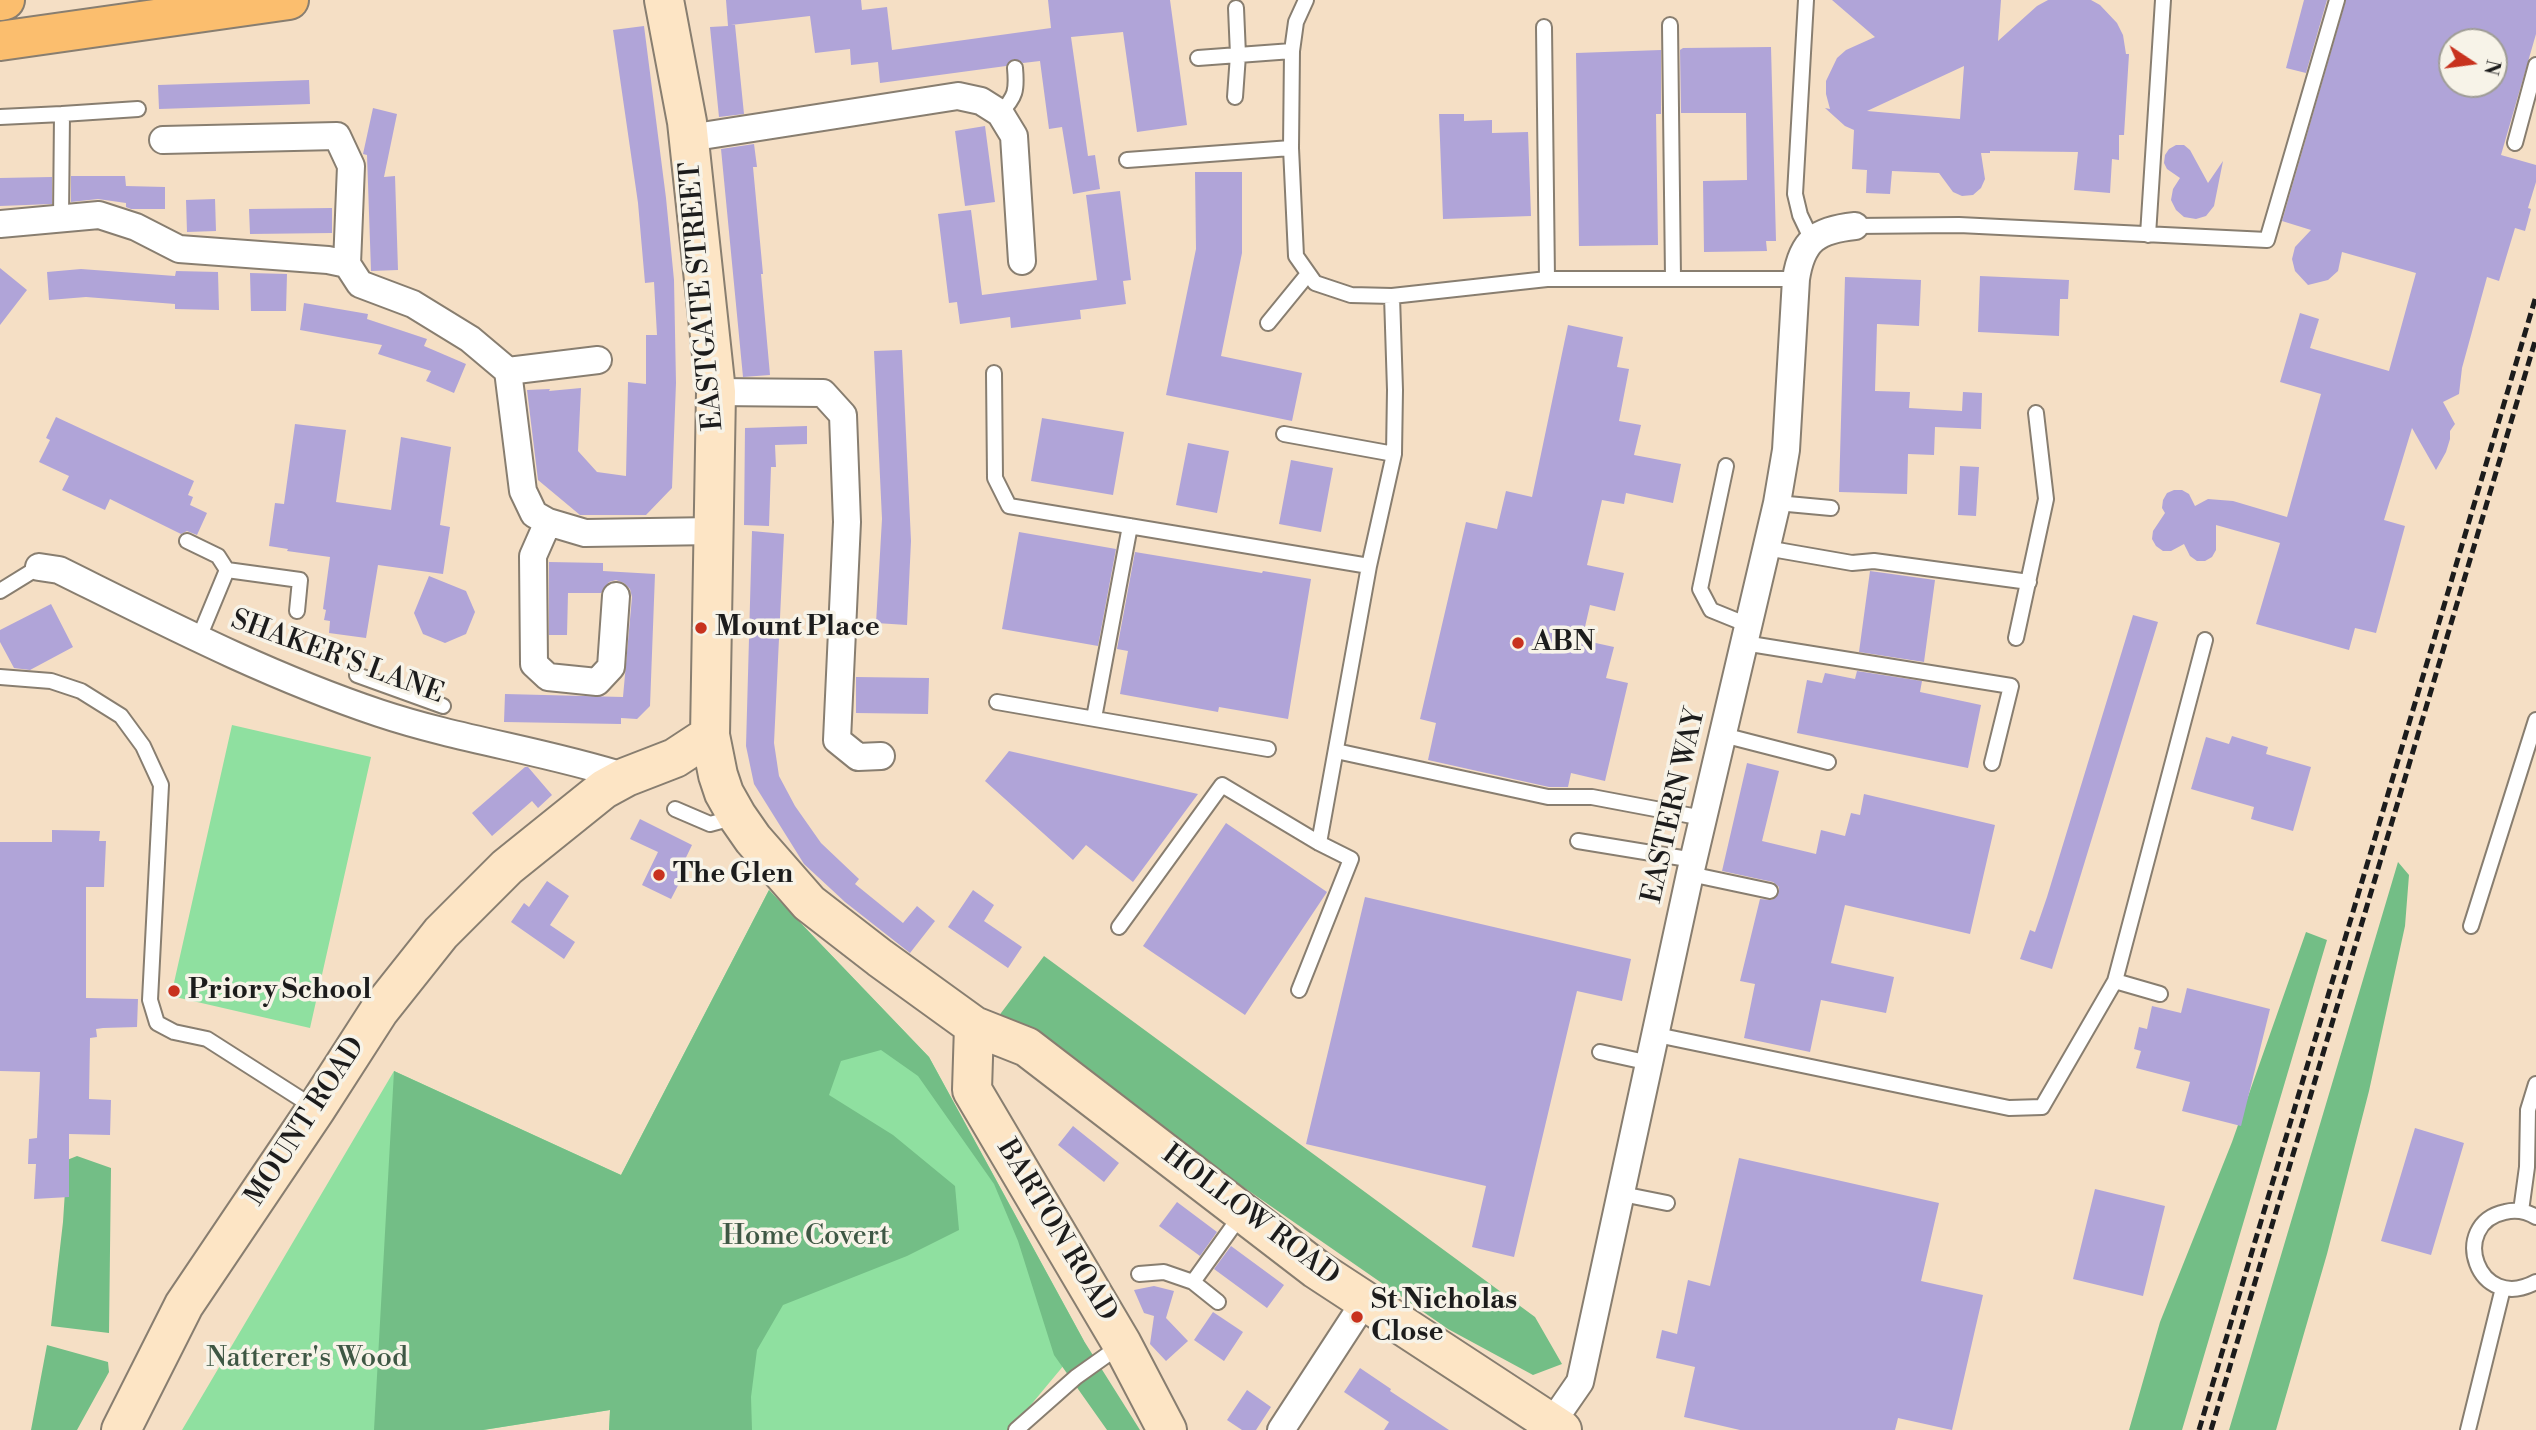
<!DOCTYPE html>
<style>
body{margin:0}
#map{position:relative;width:2536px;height:1430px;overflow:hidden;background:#f5dfc5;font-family:"Libre Bodoni",serif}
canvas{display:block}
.north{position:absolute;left:2438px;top:28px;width:70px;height:70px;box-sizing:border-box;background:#f7f3e8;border:2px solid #9f9d96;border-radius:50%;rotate:103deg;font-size:19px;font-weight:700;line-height:28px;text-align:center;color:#1c1c1c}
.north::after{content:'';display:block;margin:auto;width:24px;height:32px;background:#c8321e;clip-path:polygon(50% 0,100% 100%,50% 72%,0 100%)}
</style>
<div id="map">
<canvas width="2536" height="1430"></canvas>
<div class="north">N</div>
</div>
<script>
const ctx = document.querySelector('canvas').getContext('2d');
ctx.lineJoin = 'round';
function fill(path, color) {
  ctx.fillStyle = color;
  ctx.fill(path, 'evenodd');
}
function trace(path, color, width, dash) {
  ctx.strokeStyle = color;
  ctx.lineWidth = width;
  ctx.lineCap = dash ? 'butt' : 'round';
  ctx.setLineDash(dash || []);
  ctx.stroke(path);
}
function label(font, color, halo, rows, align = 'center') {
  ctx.font = font + ' "Libre Bodoni",serif';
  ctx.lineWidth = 7;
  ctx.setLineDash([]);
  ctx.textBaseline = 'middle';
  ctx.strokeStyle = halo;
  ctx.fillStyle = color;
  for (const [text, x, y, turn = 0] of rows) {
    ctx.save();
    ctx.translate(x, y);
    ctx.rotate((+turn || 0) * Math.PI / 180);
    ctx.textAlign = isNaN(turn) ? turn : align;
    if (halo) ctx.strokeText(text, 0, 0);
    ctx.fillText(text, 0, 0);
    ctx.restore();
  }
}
fill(new Path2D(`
 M232,725L371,757L310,1028L171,996Z
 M769,890L929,1057L1084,1341L1010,1430H609L610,1410L483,1430H182L394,1071L621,1175Z`), '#8fe0a0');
fill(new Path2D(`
 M2398,862L2409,875L2405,926L2369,1091L2327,1254L2276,1430H2229Z
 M769,890L929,1057L1084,1341L1140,1430H1107L1054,1355L1018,1241L994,1184L918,1076L881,1050L841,1061L829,1095L893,1135L955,1186L959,1230L907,1256L783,1305L757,1350L751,1397L752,1430H609L610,1410L483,1430H374L394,1071L621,1175Z
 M2306,932L2327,940L2182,1430H2129L2160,1322L2232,1142Z
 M1044,956L1535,1317L1562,1364L1533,1375L1448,1329L998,1017Z
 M77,1156L111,1168L109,1333L51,1326L63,1222L67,1160Z
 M47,1345L108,1362L109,1372L77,1430H31Z`), '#73be86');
fill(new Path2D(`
 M726,0H861L862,10L887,7L892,50L1051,28L1048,0H1170L1187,125L1137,132L1123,32L1071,37L1088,156L1095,155L1100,189L1073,194L1062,127L1049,129L1040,61L1023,63L1014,59L1006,66L880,83L878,62L851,65L850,49L815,53L810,16L731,25H735L744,114L719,117L710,27L728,26Z
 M1832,0H2001L1998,41L2037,6L2048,0H2091L2100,5L2117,23L2123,35L2126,54H2129L2124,135H2119V160L2112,159L2110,193L2074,190L2078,152L1990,151V153H1981L1985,179L1981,188L1973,195L1962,196L1953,192L1939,173L1892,171L1890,194L1866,193L1867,170L1852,169L1854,130L1845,126L1825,108L1830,109L1826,94V81L1837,58L1846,50L1875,37ZM1964,66L1960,119L1867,111Z
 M2304,0H2327L2306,73L2286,68Z
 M2346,0H2536V34L2501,155L2536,165V182L2528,208L2531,209L2525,231L2515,228L2499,281L2487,277L2462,368L2459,394L2443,402L2455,424L2450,431V439L2446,452L2436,470L2412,428L2384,520L2405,526L2376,633L2355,628L2349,650L2256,624L2280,543L2216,525V550L2212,557L2205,561H2197L2190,556L2184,544L2171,551H2163L2156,546L2152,539L2153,531L2165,513L2162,508L2163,500L2167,493L2174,490H2182L2189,494L2195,506L2208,499L2233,501L2287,517L2321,394L2280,382L2300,313L2319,319L2310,348L2389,371L2416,273L2342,252L2338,271L2328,280L2308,285L2295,271L2292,259L2295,247L2311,230L2282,221ZM2452,42H2494V84H2452Z
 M644,26L666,198L674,280L676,383L672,488L646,515H580L538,480L527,390L550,389L549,391L581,388L578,451L597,472L626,476L628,382L646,384V335H657L654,282L645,283L638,203L613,30Z
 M1771,47L1776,241H1766L1767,251L1704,252L1703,181L1747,180L1746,113H1681L1680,50L1683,48Z
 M1661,50V114H1656L1658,245L1579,246L1576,53Z
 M309,80L310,104L159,109L158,85Z
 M373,108L397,114L384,177L395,176L398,270L371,271L367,155L363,154Z
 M1439,114H1464V121L1492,120V133L1528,132L1531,216L1443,219Z
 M985,126L995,202L965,206L955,131Z
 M754,144L757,167H753L763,274H761L770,375L743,377L721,149Z
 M2176,145H2184L2190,150L2208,183L2223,161L2214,206L2206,216L2196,219L2184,217L2176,210L2171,200L2173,189L2180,178L2167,169L2164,163L2165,155L2169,149Z
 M1195,172H1242V253L1221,356L1302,373L1292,421L1166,395L1196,249Z
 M71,176H125L126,186L165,187V209H131L126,207V203L98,199L71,202Z
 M52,177V204L0,206V178Z
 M1120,191L1131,280L1123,281L1126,304L1080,310L1081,319L1011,328L1010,317L960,324L957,302L949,303L938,214L971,210L982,295L1097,280L1086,195Z
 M215,199L216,231L187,232L186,200Z
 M332,208V233L250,234L249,209Z
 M0,268L27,290L0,325Z
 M81,269L175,276L176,271L218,272L219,310L175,309V304L86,297L49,300L47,272Z
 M250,273L287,274L286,311H251Z
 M1980,276L2069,280L2068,299H2060L2059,336L1978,332Z
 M1845,277L1921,280L1919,326L1877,324L1875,391L1910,392L1909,408L1962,411L1963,392L1982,393L1981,429L1935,427L1934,455L1908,454L1907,494L1839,492Z
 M304,303L368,314L367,319L427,339L424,346L466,364L454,393L426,381L431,371L378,354L382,345L300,330Z
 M1568,325L1623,337L1617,367L1629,369L1619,421L1641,425L1634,455L1681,464L1673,503L1626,493L1624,504L1602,500L1587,565L1624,573L1615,611L1590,605L1582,640L1614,647L1606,678L1628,683L1605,781L1571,773L1568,787H1549L1428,760L1436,723L1420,719L1466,522L1497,529L1506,491L1532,497Z
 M902,350L911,541L907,625L876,623L882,519L874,351Z
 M56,417L194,481L188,495L193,497L190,505L207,513L197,535L187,531L181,534L110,499L105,510L62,490L69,476L39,462L50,440L46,438Z
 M1042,418L1124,432L1113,495L1031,481Z
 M295,424L346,430L336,502L391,510L401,437L451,447L440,525L450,527L443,574L378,565L366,638L329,633L330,621L324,620L326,610L323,609L330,557L287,551L288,549L269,546L275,503L284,504Z
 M807,426V444L775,445L776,467H771L769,526L744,525L745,428Z
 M1188,443L1229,451L1217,513L1176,505Z
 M1291,460L1333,468L1321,532L1279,524Z
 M1960,466L1979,467L1976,516L1958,515Z
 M752,531L784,534L774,743L779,776L795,806L821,843L859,879L855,884L903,923L917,906L935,921L910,953L845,902L804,864L754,784L746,746Z
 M1019,532L1116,549L1098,646L1002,629Z
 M1135,552L1262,573L1263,571L1311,579L1288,719L1219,707L1218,712L1120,694L1128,651L1117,649Z
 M549,562L603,563V571L655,574L650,706L637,719L621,718V724L504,722L505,694L623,697L632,597L630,589L624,583L616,580L609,582L601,593H568L567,635H549Z
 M1870,571L1935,580L1924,662L1859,652Z
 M429,576L466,591L475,612L466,634L445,643L423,634L414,613Z
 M51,604L73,647L30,670L14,668L0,642V630Z
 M2133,615L2158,622L2052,969L2020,959L2030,930L2035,932L2047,897Z
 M1857,671L1922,681L1920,692L1981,705L1968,768L1797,733L1807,680L1822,683L1825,673L1855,679Z
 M856,677L929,678L928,714L856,713Z
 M2232,736L2268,747L2266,754L2311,767L2293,831L2251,819L2254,807L2191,789L2206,737L2229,744Z
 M1009,751L1198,794L1133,882L1086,845L1073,860L985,781Z
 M1747,763L1779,771L1762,841L1816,854L1821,830L1845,836L1851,813L1860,815L1864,794L1995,825L1970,934L1845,905L1831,963L1894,977L1886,1013L1821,1000L1810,1052L1744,1038L1755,984L1740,981L1760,899L1772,900L1779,892V887L1773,882L1722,871Z
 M525,767H528L552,795L538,808L532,801L492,836L472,813Z
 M640,819L692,845L679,872L684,874L671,899L642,885L658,852L630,839Z
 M1226,823L1327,892L1245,1015L1143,946Z
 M52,830L100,831L99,841H106L104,887H86V998L138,999L137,1027L103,1028L96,1029L97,1037L90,1038L89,1099L111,1100L110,1135L69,1134V1197L34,1199L36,1164H28L29,1139L37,1138L40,1072L0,1071V842H52Z
 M547,881L569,896L550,925L575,942L564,959L511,922L524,903L529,907Z
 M973,890L994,905L984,921L1022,947L1008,968L948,927Z
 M1365,897L1631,959L1622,1001L1577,991L1514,1257L1472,1247L1486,1186L1306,1144Z
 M2187,988L2270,1009L2241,1126L2182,1111L2190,1082L2136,1068L2141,1051L2134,1049L2139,1027L2147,1029L2152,1006L2181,1013Z
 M1073,1126L1119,1163L1104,1182L1058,1145Z
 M2415,1128L2464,1143L2431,1255L2381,1241Z
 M1739,1158L1939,1203L1921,1281L1983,1295L1952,1430L1898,1418L1895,1430H1740L1684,1417L1695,1367L1656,1358L1662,1330L1677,1334L1688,1280L1710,1286Z
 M2095,1189L2165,1206L2143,1296L2073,1279Z
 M1177,1202L1217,1232L1200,1256L1159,1226Z
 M1231,1246L1284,1285L1267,1308L1214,1269Z
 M1154,1286L1174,1291L1166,1318L1188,1341L1166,1361L1150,1344L1154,1316L1144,1313L1134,1290Z
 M1213,1312L1243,1332L1224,1361L1194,1340Z
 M1360,1368L1391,1389L1390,1391L1449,1430H1384L1389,1422L1344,1392Z
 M1247,1390L1271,1407L1256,1430H1242L1227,1420Z`), '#b0a4d8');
const lane = new Path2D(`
 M1306,0L1296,22L1292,51L1291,148L1296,256L1315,283L1351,295L1392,296
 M1806,0L1795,194L1800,215L1811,238
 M1670,25L1673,278
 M1544,27L1547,279
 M1198,58L1292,51
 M1235,97L1238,55L1236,8
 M1000,113C1016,97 1017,90 1015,68
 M0,117L62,114
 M2515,143L2536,65
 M1127,160L1291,148
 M61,219L62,114L138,109
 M1855,226L1959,225L2267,240L2337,0
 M2148,235L2163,0
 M1268,323L1308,274
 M994,373L995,478L1009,506L1369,566
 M1284,434L1394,454
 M1726,466L1700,589L1711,610L1748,625
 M1777,503L1831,508
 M187,541L218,556L227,570
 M1766,548L1852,563L1874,561L2029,582
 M0,591L39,567
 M2016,638L2046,499L2036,413
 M198,640L227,570L300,580L297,611
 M1744,643L2011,686L1992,763
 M357,675L443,706
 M0,677L51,681L81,691L121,716L143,746L161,785L150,1000L157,1023L174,1032L207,1039L315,1108
 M997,702L1268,749
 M1094,718L1130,526
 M1723,735L1828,762
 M1336,751L1548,797H1592L1703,818
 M675,809L710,824L736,817
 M1578,841L1694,860
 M1319,843L1369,566L1394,454L1395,390L1392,296L1547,279H1796
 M1690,874L1770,891
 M2471,926L2536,720
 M1119,927L1222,785L1319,843L1351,859L1299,990
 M2115,981L2160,994
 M1657,1035L2009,1108L2042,1107L2115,981L2205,640
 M1600,1052L1650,1063
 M1622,1194L1667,1203
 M2521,1211L2527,1167L2528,1110L2536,1084
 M2536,1217C2526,1211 2517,1209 2505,1212C2448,1224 2477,1314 2536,1282
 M1139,1274L1164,1272L1193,1282L1241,1215
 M1193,1282L1218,1302
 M1016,1430L1076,1377L1121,1345
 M2468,1430L2503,1288`);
const street = new Path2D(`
 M689,138L958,96L981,101L1000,113L1014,136L1022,261
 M163,140L337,136L351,166L347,264
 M0,224L99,215L136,227L179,249L328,260L347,264L360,284L413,304L470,339L508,371L523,491L534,514L548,522L585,533L714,531
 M508,371L598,360
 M716,392L823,393L843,415L847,522L837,740L858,757L881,756
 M548,522L533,556L534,664L548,677L597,682L611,667L616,596
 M39,567L59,570C166,623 266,675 379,713C460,740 545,751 626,777
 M1551,1424L1580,1382L1690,874L1777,503L1786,450L1796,279C1802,240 1817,230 1855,226
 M1281,1430L1365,1301`);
const secondary = new Path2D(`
 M664,0L687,122L716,392L710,735L718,775L724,793L737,816L753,839L809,903L880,958L974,1026L1027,1047L1316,1269L1562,1430
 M974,1026L972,1090L1122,1344L1167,1430
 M121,1430L184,1305L316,1109L379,1011L441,933L507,867L604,789L626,777L675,758L710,735`);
const highway = new Path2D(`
 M0,1L5,0
 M0,41L289,0`);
trace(lane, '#887e70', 18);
trace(street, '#887e70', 30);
trace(secondary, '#887e70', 42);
trace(highway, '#887e70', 42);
trace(lane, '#fff', 14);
trace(street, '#fff', 26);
trace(secondary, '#fde5c5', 38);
trace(highway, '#fbbe6e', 38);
trace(new Path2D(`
 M2199,1430L2536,296
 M2211,1430L2536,338`), '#1c1c1c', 5, [10, 5]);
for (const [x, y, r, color] of [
 [701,628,7,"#c8321e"],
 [1518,643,7,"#c8321e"],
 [659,875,7,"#c8321e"],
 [174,991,7,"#c8321e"],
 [1357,1317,7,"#c8321e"]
]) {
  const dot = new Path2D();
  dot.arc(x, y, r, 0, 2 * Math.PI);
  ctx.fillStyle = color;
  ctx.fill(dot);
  trace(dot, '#f7f3e8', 2.5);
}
label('28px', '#1c1c1c', '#f7f3e8', [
 ["EASTGATE STREET",703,296,-95],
 ["SHAKER'S LANE",337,658,20],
 ["EASTERN WAY",1675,806,-77],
 ["MOUNT ROAD",306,1122,-57],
 ["HOLLOW ROAD",1250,1216,37],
 ["BARTON ROAD",1056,1231,59]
]);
label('bold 28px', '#1c1c1c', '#f7f3e8', [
 ["Mount Place",715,628],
 ["ABN",1532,643],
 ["The Glen",673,875],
 ["Priory School",188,991],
 ["St Nicholas",1371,1301],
 ["Close",1371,1333]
], 'left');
label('28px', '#3e5744', '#f7f3e8', [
 ["Home Covert",806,1237],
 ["Natterer's Wood",307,1359]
]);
</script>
